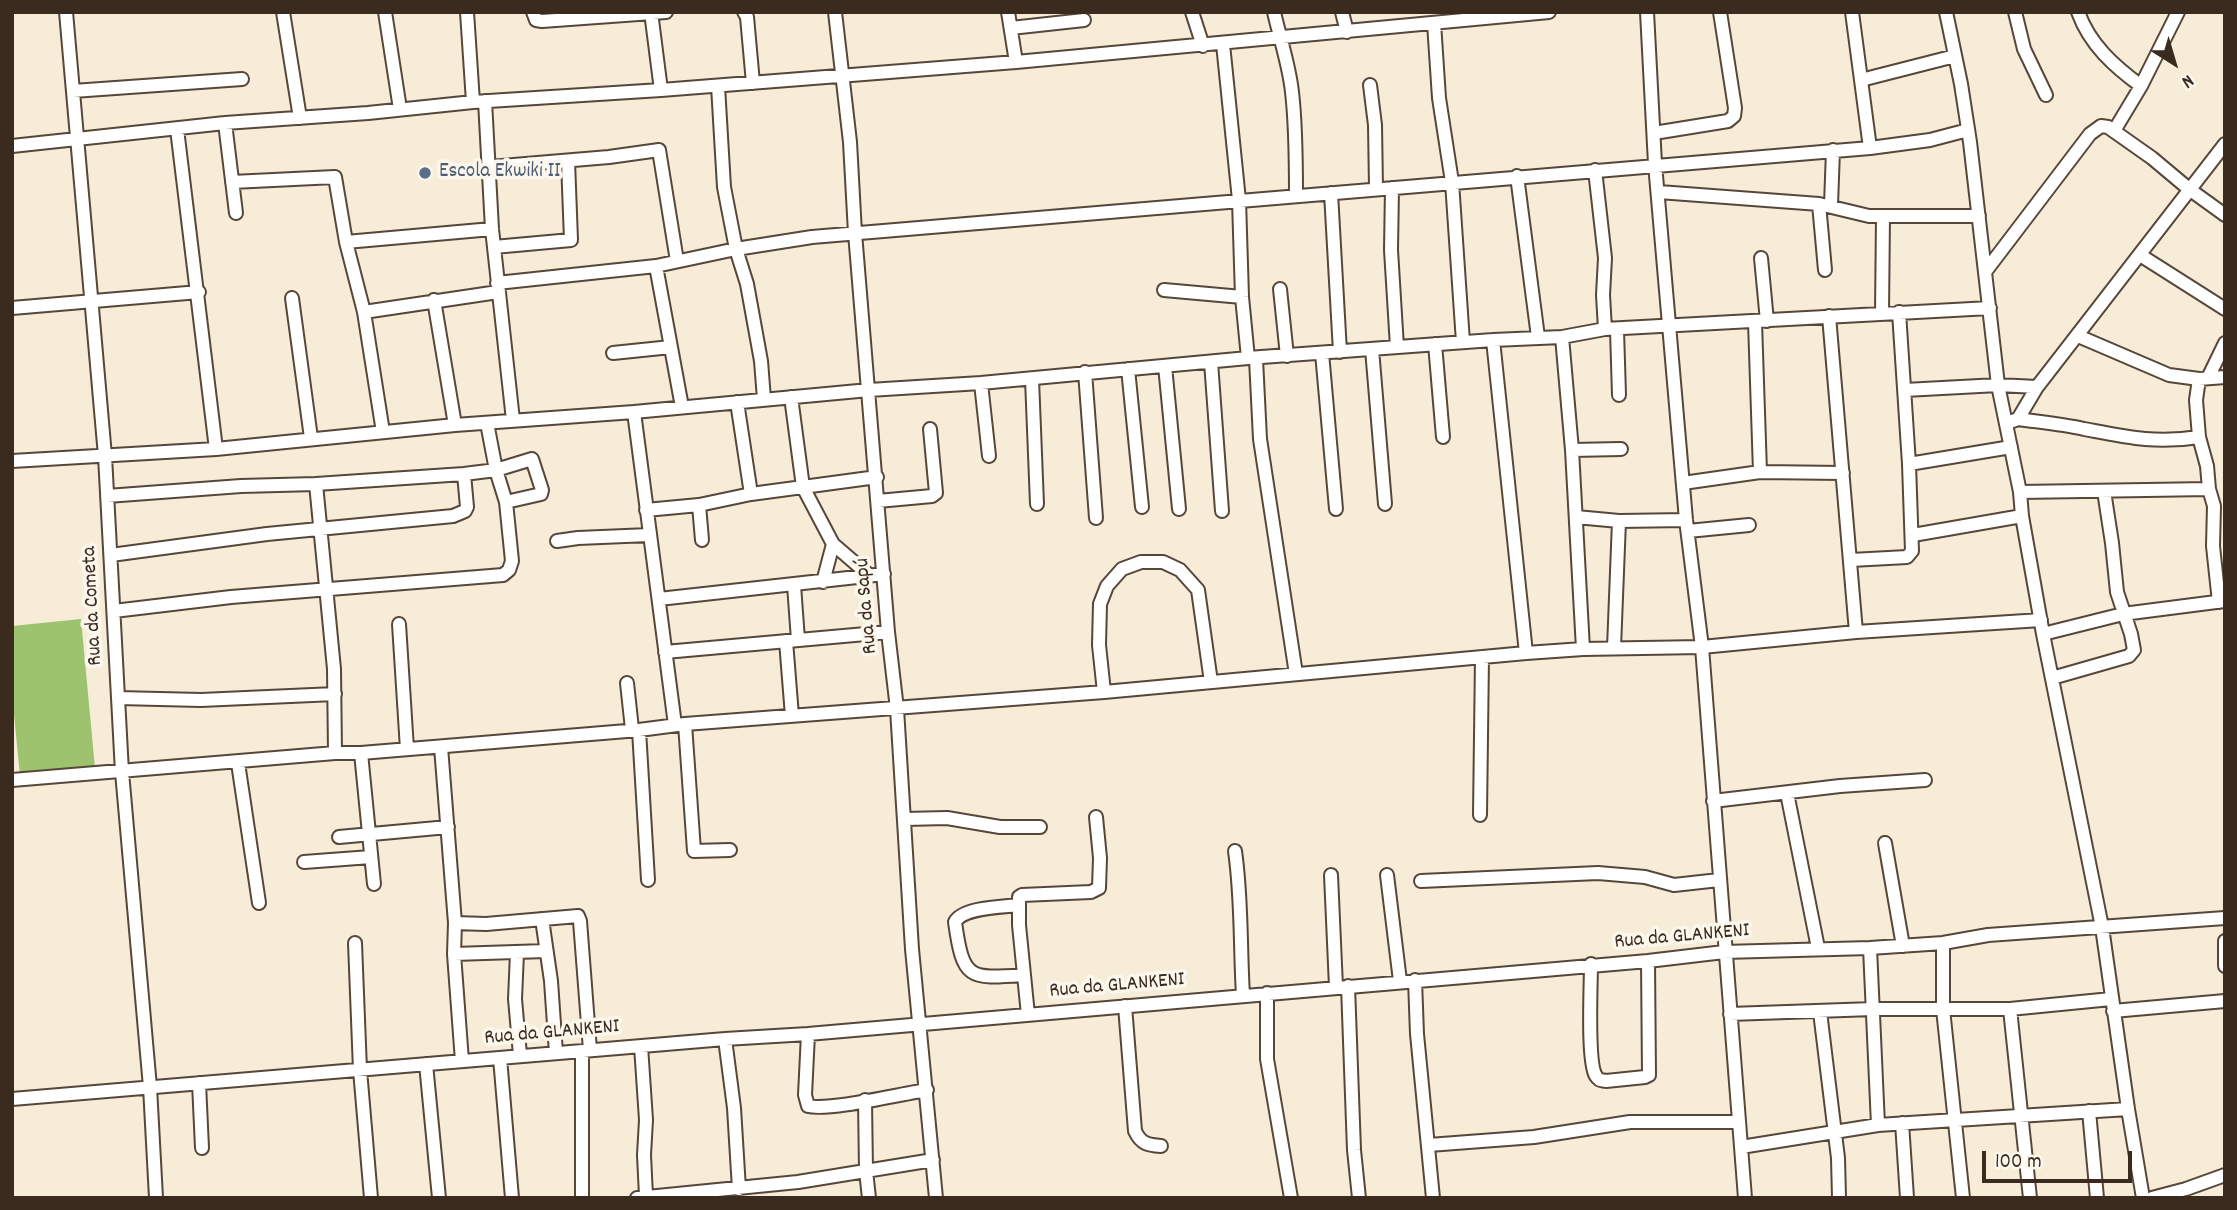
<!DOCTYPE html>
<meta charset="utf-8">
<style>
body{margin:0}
#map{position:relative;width:2237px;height:1210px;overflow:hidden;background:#f6ecd7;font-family:Dekko,sans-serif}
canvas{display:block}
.frame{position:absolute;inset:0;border:14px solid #3b2a1e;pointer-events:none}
.north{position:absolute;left:2139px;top:28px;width:70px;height:70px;-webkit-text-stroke:5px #fbf7ec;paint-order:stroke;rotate:143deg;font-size:19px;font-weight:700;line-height:28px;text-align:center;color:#3b2a1e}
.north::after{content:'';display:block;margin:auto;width:24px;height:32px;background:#3b2a1e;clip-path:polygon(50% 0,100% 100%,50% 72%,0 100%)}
.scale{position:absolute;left:1982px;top:1151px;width:150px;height:32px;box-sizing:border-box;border:4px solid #3b2a1e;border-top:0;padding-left:9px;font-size:21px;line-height:24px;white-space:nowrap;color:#3b2a1e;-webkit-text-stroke:5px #fbf7ec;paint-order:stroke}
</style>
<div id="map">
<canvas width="2237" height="1210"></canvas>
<div class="frame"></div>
<div class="north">N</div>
<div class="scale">100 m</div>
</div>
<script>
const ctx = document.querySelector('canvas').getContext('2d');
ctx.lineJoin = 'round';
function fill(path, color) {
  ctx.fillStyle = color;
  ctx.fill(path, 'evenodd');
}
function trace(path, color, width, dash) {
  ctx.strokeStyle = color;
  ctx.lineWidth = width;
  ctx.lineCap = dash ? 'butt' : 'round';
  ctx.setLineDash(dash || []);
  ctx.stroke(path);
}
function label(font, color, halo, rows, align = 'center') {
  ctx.font = font + ' Dekko,sans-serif';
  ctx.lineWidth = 7;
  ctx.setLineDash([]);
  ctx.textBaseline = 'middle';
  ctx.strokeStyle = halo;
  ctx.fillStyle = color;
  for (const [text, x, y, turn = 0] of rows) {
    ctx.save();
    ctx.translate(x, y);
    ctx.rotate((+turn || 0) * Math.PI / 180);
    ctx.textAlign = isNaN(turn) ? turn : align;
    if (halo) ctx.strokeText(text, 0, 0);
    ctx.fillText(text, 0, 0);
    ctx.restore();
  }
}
fill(new Path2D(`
 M81,619L95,768L20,776L12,694V626Z`), '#9dc36e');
const minor = new Path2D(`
 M66,12L105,456L122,772L150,1087L156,1198
 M283,12L300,118
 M385,12L400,109
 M467,12L473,102
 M533,12L536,20L542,21L666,12
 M651,12L661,90
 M744,12L747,17L753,83
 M835,12L850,142L855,233L888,632L897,709L912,949L936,1198
 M1008,12L1016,62
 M1192,12L1203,46
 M1274,12C1280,39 1289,64 1292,92C1296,126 1296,160 1296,195
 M1342,12L1347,32
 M1647,12L1655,164L1686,520L1702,647L1745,1198
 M1852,12L1870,148
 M1946,12L1961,84L1970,142L1998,385L2020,492L2022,516L2043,634L2102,927L2128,1109L2143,1198
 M2015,12L2024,49L2046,95
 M2078,12C2090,45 2114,66 2141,86
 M1434,23L1439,98L1452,182L1463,342
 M1011,28L1084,20
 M1223,44L1239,200L1242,297L1248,358
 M1861,80L1955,56
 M1370,85L1375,125L1376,188
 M718,86L724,187L736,249L747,284L761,361L764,399
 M73,91L242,79
 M485,101L492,229L513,420
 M225,123L236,213
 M177,129L216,449
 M2114,131L2141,86L2178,12
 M1654,133L1728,121L1734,116L1735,108L1720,12
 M12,146L225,123L368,113L473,102L661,90L1016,62L1549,12
 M490,167L609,157L659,150L677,261
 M1595,170L1605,258L1603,295L1605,329
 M1517,176L1538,337
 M232,182L335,177L346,242L364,312L383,432
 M1392,188L1391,250L1397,347
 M1659,192L1819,204L1869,216H1979
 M1331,193L1340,352
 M1819,204L1825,270
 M1831,205L1833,150
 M346,242L492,229
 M494,247L571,240L568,161
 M2140,255L2225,309
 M1761,258L1767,321
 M656,266L682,407
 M1985,272L2090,134L2101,126L2108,127L2152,158L2189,189L2225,215
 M497,283L656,266L736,249L812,237L1870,148L1930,140L1968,130
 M1280,289L1287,356
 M1164,290L1242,297
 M292,298L311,438
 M434,300L455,425
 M12,308L199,292
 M364,312L498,292
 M1882,313L1883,216
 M1829,316L1856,632
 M1755,322L1760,472
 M1617,330L1619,395
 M2078,336L2169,375L2199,379L2225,377
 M1562,337L1572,450L1583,649
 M1493,340L1526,653
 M1435,344L1443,437
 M1372,349L1385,504
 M613,353L671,347
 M1322,353L1336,509
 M1256,359L1260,439L1296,674
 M1211,362L1222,511
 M1165,366L1179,509
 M1128,369L1142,507
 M1085,372L1096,518
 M2208,378L2225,343
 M1032,379L1037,504
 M2199,379L2196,400L2199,437L2207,466L2209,489L2214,506L2213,546L2219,602
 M981,383L989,456
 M1905,390L1998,385L2037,387
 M791,397L803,487L833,544L869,575
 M737,402L751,494
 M634,412L675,725
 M2018,419C2039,422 2062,424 2084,429C2126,437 2155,444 2199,437
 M2007,423L2018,419L2037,387L2225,144
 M1572,450L1621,449
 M12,461L216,449L455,425L634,412L869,390L981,383L1248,358L1493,340L1562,337L1605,329L1990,308
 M1909,464L2011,447
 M1683,483L1760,472L1843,473
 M316,484L334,669L335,753
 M2020,492L2209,489
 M107,496L241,486L316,484L464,474L496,470L532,459L542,490L541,494L506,502
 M878,501L932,496L936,493L930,429
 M699,505L702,540
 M646,510L699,505L751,494L877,477
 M1576,517L1619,521L1686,520
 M1688,531L1749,525
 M1913,535L2022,516
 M557,541L578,538L649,535
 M111,555L267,534L453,516L465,511L467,507L464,474
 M1851,560L1907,557L1912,551L1909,464L1899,312
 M823,582L833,544
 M794,585L798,640
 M659,599L884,574
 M114,611L231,597L503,575L509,570L512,561L506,502L496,470L487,423
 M399,624L407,749
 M2043,634L2123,614L2224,601
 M786,641L792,716
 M1614,648L1619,521
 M665,652L888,632
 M2052,678L2129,656L2134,650L2131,634L2117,592L2112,543L2104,491
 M627,683L632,729
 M1104,692L1099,645L1100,604L1107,586L1122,569L1141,562H1163L1180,570L1198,590L1211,682
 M118,698L201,700L335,694
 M685,724L694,851L730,850
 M639,730L648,880
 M441,747L455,923L454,954L462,1061
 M361,753L374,884
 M238,763L259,903
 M12,780L335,753H361L639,730L685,724L1104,692L1526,653L1583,649L1702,647L1856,632L2041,620
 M1787,793L1818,948
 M1713,801L1840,786L1925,780
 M1480,815L1482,657
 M905,819L947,818L1000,827H1040
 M339,837L448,827
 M1885,843L1903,946
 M1235,851C1242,899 1240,947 1243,995
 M304,862L371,857
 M1331,875L1336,987
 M1387,875L1400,981
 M1421,881L1598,873L1645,877L1674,885L1719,880
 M1019,905C1003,907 963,907 955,922C963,980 969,979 1024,975
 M542,919L551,981L556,1053
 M455,923L486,924L578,916L580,921L590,1050
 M2225,941V966
 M355,943L360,1070L371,1198
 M1943,943V1009L1963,1198
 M1870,948L1878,1125
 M517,953L515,999L520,1055
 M454,954L546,951
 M1591,964C1591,984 1587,1063 1596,1076C1599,1081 1601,1080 1606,1081L1645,1077L1649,1075L1648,961
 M1415,980L1417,1034L1433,1198
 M1348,986L1354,1150L1359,1198
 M1267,993V1059L1291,1198
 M1125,1006L1135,1131C1141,1144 1148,1145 1161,1146
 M2010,1009L2030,1198
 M2113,1011L2225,1001
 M1820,1012L1838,1158L1839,1198
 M1730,1014L1873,1009H2010L2111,999
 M1028,1015L1019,925V897L1022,895L1091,892L1099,888L1100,858L1096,817
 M808,1034L805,1095L808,1106C830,1111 900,1094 927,1090
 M725,1039L734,1108L739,1189
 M641,1046L646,1120L644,1155L646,1196
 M500,1058L512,1198
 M426,1064L439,1198
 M199,1083L202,1148
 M12,1099L725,1039L808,1034L1648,961L1724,952L1870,948L1943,943L1988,935L2225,918
 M865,1100L866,1171L869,1198
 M2089,1111L2097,1198
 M1902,1123L1907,1198
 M1429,1145L1534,1137L1630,1122H1739
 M1741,1147L1878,1125L2128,1109
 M582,1198V1051
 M637,1198L798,1182L933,1160
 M2152,1198L2186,1189L2225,1175`);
trace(minor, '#57473a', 16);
trace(minor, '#fff', 12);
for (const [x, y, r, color] of [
 [425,173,7,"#5c6f8a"]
]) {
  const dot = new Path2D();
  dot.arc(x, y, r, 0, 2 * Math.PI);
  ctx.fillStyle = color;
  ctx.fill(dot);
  trace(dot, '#fbf7ec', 2.5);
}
label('21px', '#4e5e75', '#fbf7ec', [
 ["Escola Ekwiki II",439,173]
], 'left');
label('21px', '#3b2a1e', '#fbf7ec', [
 ["Rua da Cometa",94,606,-93],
 ["Rua da Sapú",868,606,-95],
 ["Rua da GLANKENI",1682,938,-5],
 ["Rua da GLANKENI",1117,987,-5],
 ["Rua da GLANKENI",552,1034,-5]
]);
</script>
